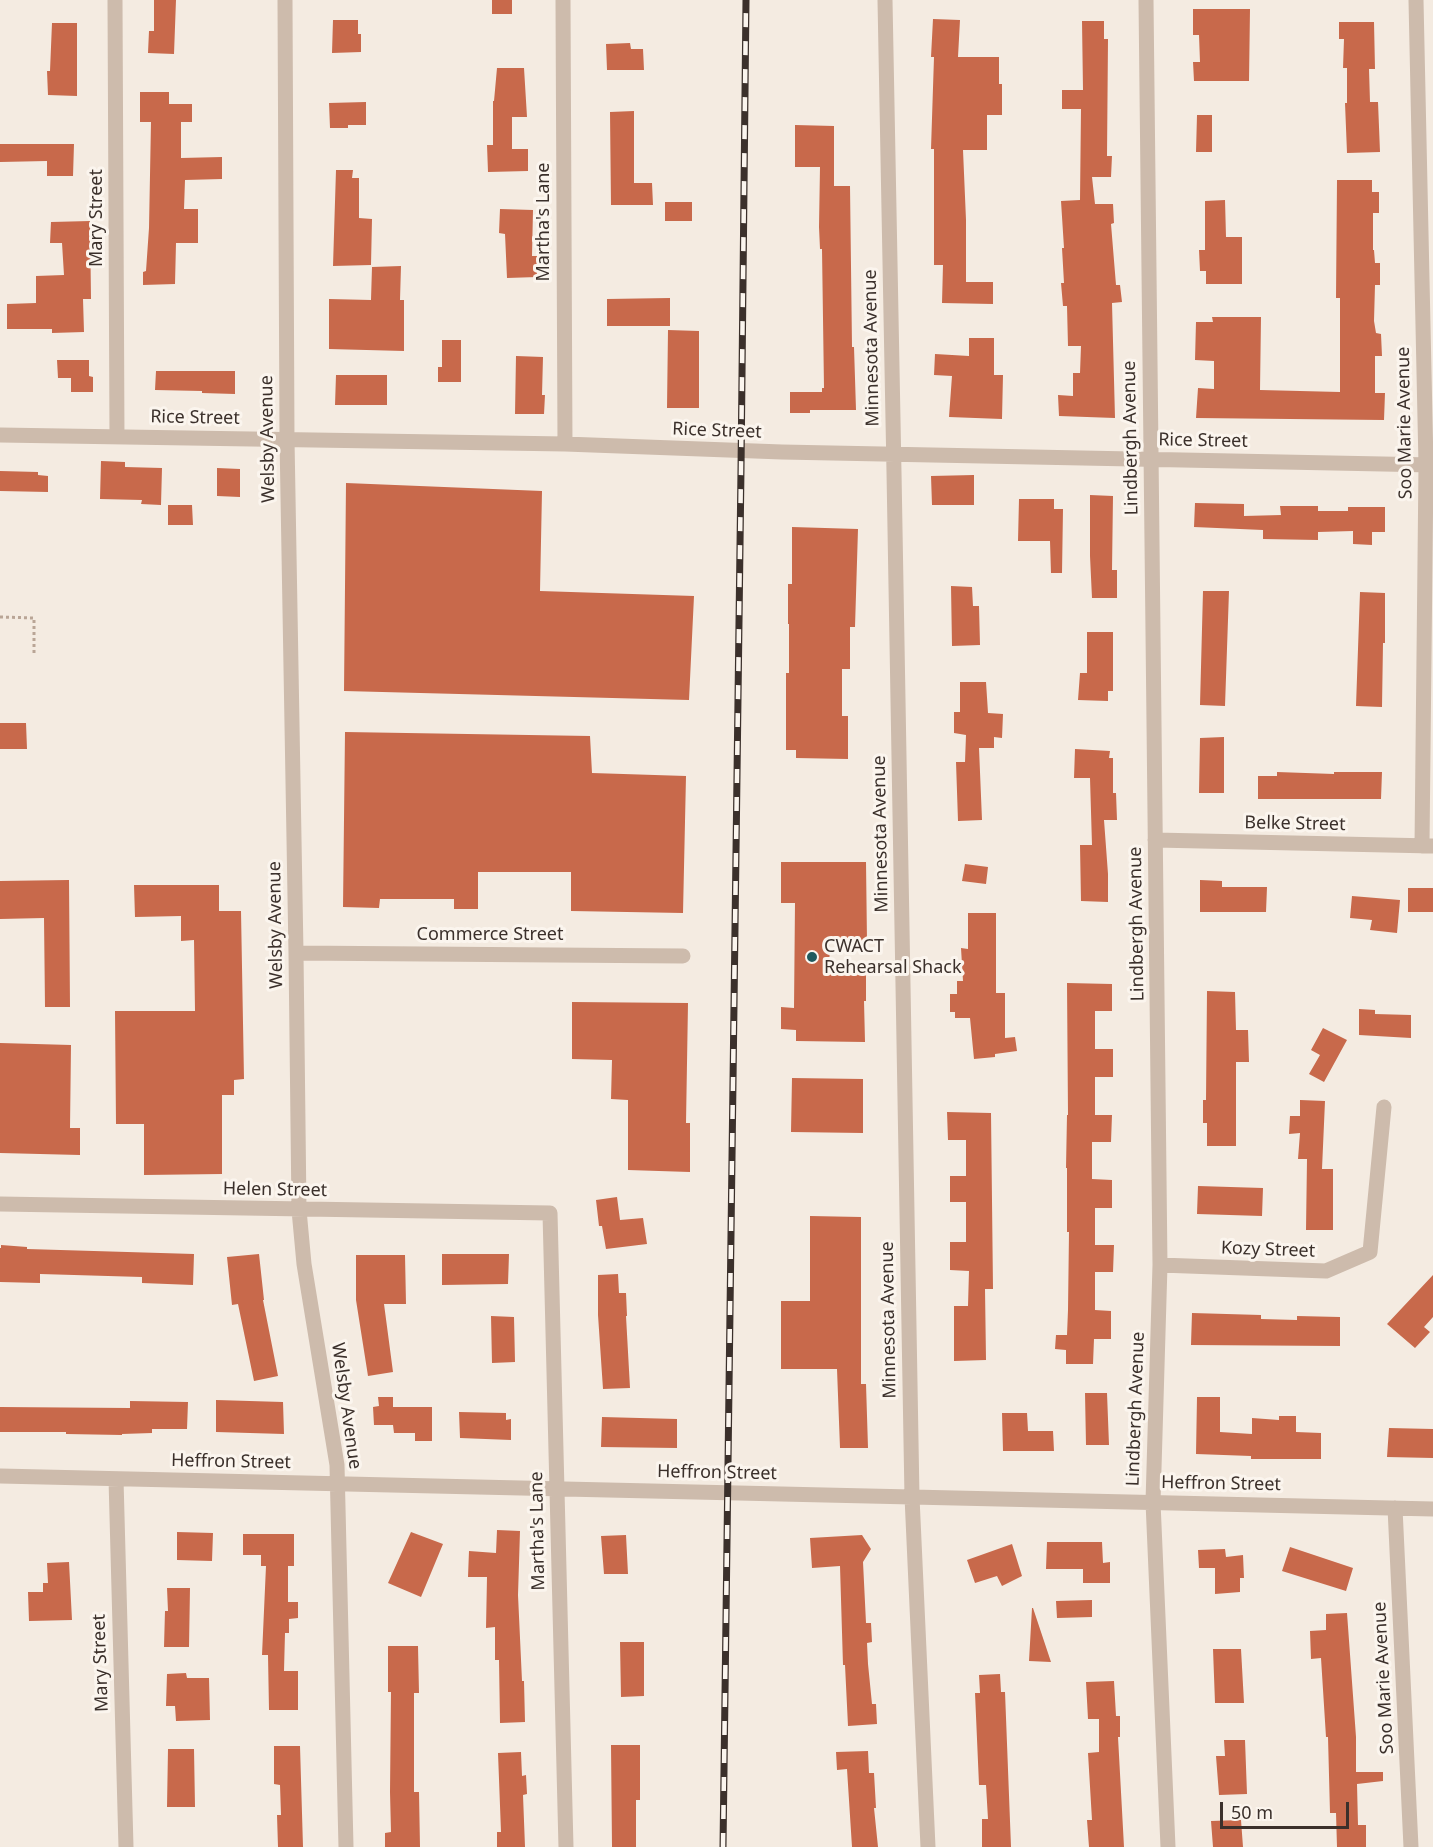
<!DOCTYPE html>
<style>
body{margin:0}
#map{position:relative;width:1433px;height:1847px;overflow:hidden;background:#f4ebe1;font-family:"Noto Sans",sans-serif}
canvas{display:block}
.scale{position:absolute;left:1220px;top:1802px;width:129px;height:27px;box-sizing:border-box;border:3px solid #3b302b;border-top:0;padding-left:8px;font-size:18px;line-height:21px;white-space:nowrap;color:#3b302b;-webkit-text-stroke:4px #fbf5ee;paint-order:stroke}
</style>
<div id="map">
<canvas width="1433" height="1847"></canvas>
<div class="scale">50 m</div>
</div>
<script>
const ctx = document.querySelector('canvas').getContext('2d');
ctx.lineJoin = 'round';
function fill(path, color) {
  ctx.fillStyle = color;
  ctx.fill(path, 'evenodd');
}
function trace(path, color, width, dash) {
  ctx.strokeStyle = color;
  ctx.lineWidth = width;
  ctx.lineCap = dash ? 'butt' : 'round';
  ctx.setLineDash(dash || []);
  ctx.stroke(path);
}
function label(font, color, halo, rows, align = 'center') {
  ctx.font = font + ' "Noto Sans",sans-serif';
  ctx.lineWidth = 6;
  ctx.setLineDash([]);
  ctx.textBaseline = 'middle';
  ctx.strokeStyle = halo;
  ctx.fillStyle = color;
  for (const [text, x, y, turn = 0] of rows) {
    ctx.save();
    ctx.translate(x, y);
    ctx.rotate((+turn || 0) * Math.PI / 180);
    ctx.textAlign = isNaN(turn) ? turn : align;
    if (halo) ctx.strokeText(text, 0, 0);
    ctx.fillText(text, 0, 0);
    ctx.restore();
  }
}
fill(new Path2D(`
 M154,0H176L174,54L148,53L149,31H154Z
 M492,0H512V14H492Z
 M1193,9H1250L1249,81H1194L1193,62H1200L1199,35H1193Z
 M933,19L960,20L958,57H999V84H1002V115H987V150H963L966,220V282H993V304L942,303L943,265H934V149H931L934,57H931Z
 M333,20H358V34H361V52L332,53Z
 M1082,21H1104V39H1108L1107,156H1112L1111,177H1092L1095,204H1113L1114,223L1111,224L1116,285H1120L1122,302L1112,303L1115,418L1059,416L1058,395L1073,396V373H1080L1081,346H1068L1067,306H1063L1061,283H1064L1062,248H1064L1061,201L1080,200L1081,109H1062V90H1083Z
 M1339,22H1374L1375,69H1369L1370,102H1378L1380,152L1347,153L1345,103H1347V68H1343L1344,39H1339Z
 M52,23H77V96L48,95L47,71H50Z
 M630,43L631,49H643L644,70H607L606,44Z
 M497,68H524L527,117H512V149H528V171L488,172L487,145H493V101H494Z
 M140,92H169V104H192V122H181V158L222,157V179L185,180L184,209H198V243H176L175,284L143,285V272L146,271L149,228L151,122H140Z
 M366,102V125H348V128H330L329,103Z
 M634,111V183H652L653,205H611L610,112Z
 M1197,115H1212V152H1196Z
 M795,125L834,126V186H850L852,347H854L856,410H810V413H790V392H822V388H824L822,249H820L819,227L820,167H795Z
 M0,144H74L73,176H47V161L0,162Z
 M336,170H353L352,178H359V218L372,219L371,265L333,266Z
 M1337,180H1372V192H1379V213H1373V250H1374L1375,263H1380V285H1375L1374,321L1376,333L1381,334L1382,356H1375V393H1385L1384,420L1196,418L1198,388L1214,389V361L1195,360L1196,322H1213L1212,317H1261L1260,390L1340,392V298H1336Z
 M1225,200L1226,237H1242V284H1206V271H1200L1199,250H1205V201Z
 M665,202H692V221H665Z
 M500,209L533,210L532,256H537V277L507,278L505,234L499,233Z
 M90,221L91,299H83L84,332L52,333V329H7V304L36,303V276L64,275L62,243H50L51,222Z
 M401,266L400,300H404V351L329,349V299L371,300L372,267Z
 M670,298V326H607V299Z
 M668,330L699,331V408H667Z
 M969,338H994V375H1003L1002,419L949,417L952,376L934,375L935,354L969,356Z
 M442,340H461V382H438V367H442Z
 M516,356L543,357L542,395H545L544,414H515Z
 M57,360H89V376L93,377V392H71V378H58Z
 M156,371H235V394L202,393V391L155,390Z
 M336,375H387V405H335Z
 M101,461L125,462V467L162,468L161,505L141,504L142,500L100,499Z
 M217,468L240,469V497L217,496Z
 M0,471L38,472V475L48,476V492L0,491Z
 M974,475V505H932L931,476Z
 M346,483L542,491L540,591L694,596L689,700L344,691Z
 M1090,495L1113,496L1112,570H1117V598H1092L1090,556Z
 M1019,499H1054V509H1063L1062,573H1051L1050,541H1018Z
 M1195,503L1244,504V516L1281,515L1280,506H1318V511H1348V507H1385V532H1372V545L1353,544V531L1318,532V540L1263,539V530L1194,527Z
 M168,505H192L193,525H168Z
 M792,527L858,529L855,627H850V669H842V716H848V759L796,758V750H786V673H789V624H788V584H792Z
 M951,586L972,587L973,606H979L980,645L952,646Z
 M1203,591H1229L1225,706L1200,705Z
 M1360,592L1385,593V643H1383L1382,707L1356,706Z
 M1087,632H1113V691H1108V701L1078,700L1080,673H1087Z
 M960,682H986L988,713L1003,714L1002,738L994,737V748H979L982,820L958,821L956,762H965L966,735L954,733V712H960Z
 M0,723H26L27,749H0Z
 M345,732L590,736L592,773L686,776L683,913L571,911V872H478V909H454V899H380L379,908L343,907Z
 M1224,737V793H1199L1200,738Z
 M1075,749L1110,751L1109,758H1113V793H1116L1117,820H1104L1108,874V902L1081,901L1080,845H1092L1090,778H1074Z
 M1277,772L1334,774V772H1382L1381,799H1258V776H1277Z
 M781,862H866L867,942L830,941L829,971L866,972V1001H864L865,1042L796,1041V1030L781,1029V1007L794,1008L795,903H781Z
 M965,864L988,867L986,884L962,881Z
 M69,880L70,1007H45L44,918L0,919V881Z
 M1200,880L1222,881V887H1267L1266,912H1200Z
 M134,885H219V911H241L244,1079L234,1080V1095H222V1174L144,1175V1124H116L115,1011H195L194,940L181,941V916L135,917Z
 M1408,888H1433V912H1408Z
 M1352,896L1400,900L1397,933L1370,930L1372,920L1350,918Z
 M968,913H996V993H1005V1038L1015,1037L1017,1051L995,1054V1057L974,1059L970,1018H955V1012H950V994H957V981H963L961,948L968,949Z
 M1067,983L1112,984V1011H1095V1049H1113V1077H1095V1115H1112L1111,1142H1092V1179L1112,1180V1208H1095V1245H1114L1113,1272H1095V1310L1111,1311V1339H1094L1093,1364H1066V1350L1055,1349L1056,1335H1067L1068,1310L1069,1232H1067V1168H1066L1067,1115H1068Z
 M1207,991L1235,992L1236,1030H1248L1249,1062H1236V1146H1207V1123H1203V1100H1206Z
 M572,1002L688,1003L686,1123H690V1172L628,1170V1100L611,1099L612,1060L572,1059Z
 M1359,1009L1375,1010V1014L1411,1015V1038L1359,1035Z
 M1323,1028L1347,1040L1324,1082L1309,1074L1320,1055L1311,1050Z
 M0,1043L71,1045L70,1128H80V1155L0,1153Z
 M792,1078L863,1079V1133L791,1132Z
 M1300,1100L1325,1101L1322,1169H1333V1230H1306L1307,1159H1298L1300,1133L1289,1134L1290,1116H1300Z
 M947,1112L991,1113L993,1289H985L986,1360L954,1361V1306H968L969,1271L950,1270V1242H966V1202H950V1176H966V1140H948Z
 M1198,1186L1263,1188L1262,1216L1197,1214Z
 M617,1197L620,1220L643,1218L647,1244L606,1249L602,1226H599L596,1200Z
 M810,1216L861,1217V1384H866L868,1448H840L837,1369H781V1301H810Z
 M1,1245L27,1247V1249L194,1254L193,1285L142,1283V1277L40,1274V1283L0,1282V1248H1Z
 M259,1254L264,1300H263L278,1376L254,1381L238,1304L232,1305L227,1257Z
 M442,1254H509L508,1284L442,1285Z
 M356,1255H405L406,1304H384L393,1372L368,1376L356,1300Z
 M618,1274L619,1293H626L627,1316H626L630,1388L603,1389L598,1315V1275Z
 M1433,1275V1317L1424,1327L1430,1332L1415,1348L1387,1324Z
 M1192,1313L1261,1315V1319L1297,1320V1316L1340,1317V1346L1191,1345Z
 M491,1316L514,1317L515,1362L492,1363Z
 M1085,1393H1107L1109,1445H1086Z
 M378,1397H393V1407H432V1441H415V1433H394L393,1425H374L373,1407L379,1406Z
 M1197,1397H1220V1432L1252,1434V1418L1279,1420V1416H1296V1432L1321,1433V1459H1251V1456L1196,1454Z
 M216,1400L283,1402L284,1434L216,1432Z
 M130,1401L188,1402L187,1429H152V1433L122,1434V1435L66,1434V1432H0V1407L130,1408Z
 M459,1412L506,1413V1420L511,1419V1440L460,1438Z
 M1002,1413H1027L1028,1431H1053L1054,1451H1003Z
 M602,1417L677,1419V1448L601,1447Z
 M1389,1428L1433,1429V1458L1387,1457Z
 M497,1530L520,1531L518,1595L522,1681H524L525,1722L500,1723L499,1660H495V1627L486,1628L487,1577H468L469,1551L496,1553Z
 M177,1532L213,1533L212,1561L177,1560Z
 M411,1532L443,1544L421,1597L388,1583Z
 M243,1534H294V1566H288V1602H298V1618L289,1619V1633H285L284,1671H298V1710H269L268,1655H262L266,1566H261V1555H243Z
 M626,1535L628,1574H604L601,1536Z
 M862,1535L871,1549L863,1562L866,1623H871L872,1642L867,1643L868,1664L872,1704H876L877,1724L848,1726L845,1665H843L840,1566L812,1568L810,1538Z
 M1047,1542H1102L1103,1563L1110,1562V1583H1083V1569H1046Z
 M1012,1544L1022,1576L1002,1586L997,1576L975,1583L967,1560Z
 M1290,1547L1353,1568L1346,1591L1282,1571Z
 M1225,1549L1226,1557L1243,1555L1244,1578H1240V1592L1215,1594V1568H1199L1198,1550Z
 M69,1562L72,1620L29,1621L28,1592H43V1583H48L47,1563Z
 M167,1588H190L189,1647H164L165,1611H168Z
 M1092,1600V1617L1057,1618L1056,1601Z
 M1032,1608H1033L1051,1662L1029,1661Z
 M1347,1613L1356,1737V1772H1383V1781L1357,1784L1358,1825H1366V1847H1337L1336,1813H1330L1328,1737H1326L1321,1658L1311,1659L1310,1631L1326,1630V1614Z
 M620,1642H644V1696L621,1697Z
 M388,1646H418L419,1693H414V1792H419L420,1847H385V1833L391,1832L390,1792L391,1692H388Z
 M1213,1649H1241L1244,1703H1215Z
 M186,1673L187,1678H209L210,1720L176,1721L175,1706H166L167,1674Z
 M1000,1674L1001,1692H1005L1011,1847H982V1819H988L986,1785H979L975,1693H980L979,1675Z
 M1114,1681L1116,1716H1120V1737H1118L1124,1847H1089L1087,1820H1092L1088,1753L1099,1752V1719H1088L1086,1682Z
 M1224,1740H1245L1247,1794L1219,1795L1216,1756H1225Z
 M611,1745H640V1800H636V1847H612Z
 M274,1746H300L303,1847H278L277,1815H281L280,1785L274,1784Z
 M168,1749H194L195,1807H167Z
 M868,1751L869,1773H874L876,1808H874L878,1847H852L847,1769L837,1770L836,1752Z
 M521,1752L522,1776L526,1775L527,1794L523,1795L525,1847H497V1832H501L498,1753Z
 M1241,1820L1243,1847H1213L1211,1821Z`), '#c8694b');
trace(new Path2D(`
 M0,617L34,618V653`), '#b9a596', 3, [3, 3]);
trace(new Path2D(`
 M115,0L117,437
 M285,0L287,439L296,953L299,1210L304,1264L337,1465L346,1847
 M563,0L565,444
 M885,0L894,472L912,1497L928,1847
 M1146,0L1160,1265L1153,1502L1168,1847
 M1416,0L1426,465L1422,846
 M0,435L565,444L782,452L1433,465
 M1155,840L1433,846
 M296,953L683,956
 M0,1204L550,1213L566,1847
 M1160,1265L1326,1271L1370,1252L1384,1107
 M0,1476L1433,1509
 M116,1479L126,1847
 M1395,1508L1411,1847`), '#cdbbac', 15);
const rail = new Path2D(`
 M723,1847L741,469L746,0`);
trace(rail, '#3b302b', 7);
trace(rail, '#fbf5ee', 4.5, [14]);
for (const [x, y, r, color] of [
 [812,957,6,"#1f5a5e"]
]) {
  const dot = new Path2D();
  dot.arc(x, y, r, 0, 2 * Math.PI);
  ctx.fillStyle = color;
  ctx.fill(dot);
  trace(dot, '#fbf5ee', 2);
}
label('18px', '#3b302b', '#fbf5ee', [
 ["Mary Street",97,218,-90],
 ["Martha's Lane",544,222,-90],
 ["Minnesota Avenue",872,348,-91],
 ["Rice Street",195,418,1],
 ["Soo Marie Avenue",1405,423,-91],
 ["Rice Street",717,431,2],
 ["Lindbergh Avenue",1131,438,-91],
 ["Welsby Avenue",268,439,-91],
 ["Rice Street",1203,441,1],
 ["Belke Street",1295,824,1],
 ["Minnesota Avenue",881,834,-91],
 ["Lindbergh Avenue",1137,924,-91],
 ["Welsby Avenue",276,925,-91],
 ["Commerce Street",490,935],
 ["Helen Street",275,1190,1],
 ["Kozy Street",1268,1250,2],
 ["Minnesota Avenue",889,1320,-91],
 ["Welsby Avenue",346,1406,82],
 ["Lindbergh Avenue",1136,1409,-88],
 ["Heffron Street",231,1462,1],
 ["Heffron Street",717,1473,1],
 ["Heffron Street",1221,1484,1],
 ["Martha's Lane",538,1531,-91],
 ["Mary Street",101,1663,-92],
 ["Soo Marie Avenue",1384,1678,-93]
]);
label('18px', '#3b302b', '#fbf5ee', [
 ["CWACT",824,947],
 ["Rehearsal Shack",824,968]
], 'left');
</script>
